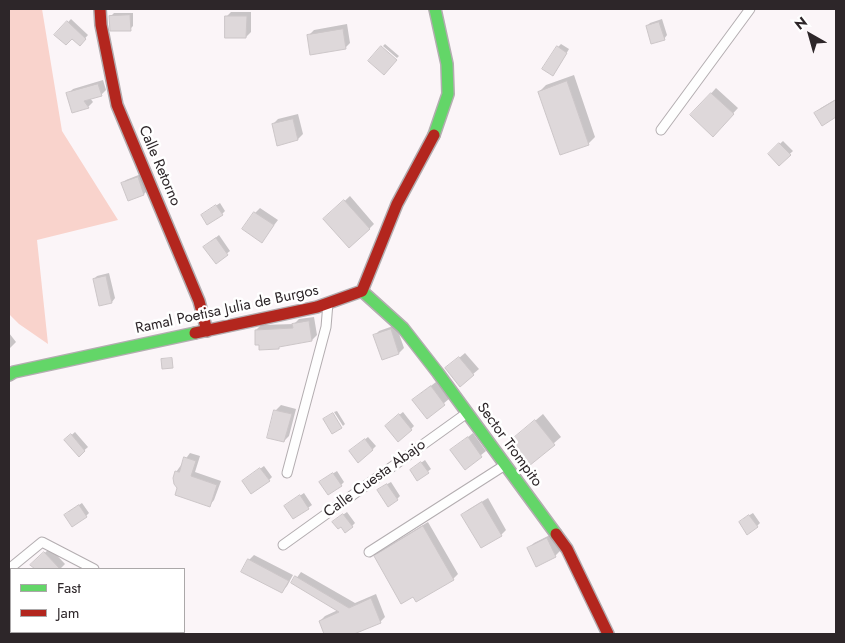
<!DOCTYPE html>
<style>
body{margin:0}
#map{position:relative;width:845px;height:643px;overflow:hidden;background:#fbf5f8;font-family:Jost,sans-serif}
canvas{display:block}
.frame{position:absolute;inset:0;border:10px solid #2d2629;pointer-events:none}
.legend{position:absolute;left:10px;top:568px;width:175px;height:65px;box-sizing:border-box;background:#fff;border:1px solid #aba8a9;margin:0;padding:6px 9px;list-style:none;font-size:15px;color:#2d2629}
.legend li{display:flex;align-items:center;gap:10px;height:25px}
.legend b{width:25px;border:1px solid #aba8a9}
.north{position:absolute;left:785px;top:10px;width:50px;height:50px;-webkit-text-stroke:4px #fff;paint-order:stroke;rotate:322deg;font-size:14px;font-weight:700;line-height:20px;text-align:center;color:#2d2629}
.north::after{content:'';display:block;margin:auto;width:18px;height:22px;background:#2d2629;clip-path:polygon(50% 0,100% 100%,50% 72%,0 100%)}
</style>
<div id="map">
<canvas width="845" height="643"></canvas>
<div class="frame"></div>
<ul class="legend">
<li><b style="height:6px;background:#63d668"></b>Fast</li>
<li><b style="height:6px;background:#b3261e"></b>Jam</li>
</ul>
<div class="north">N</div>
</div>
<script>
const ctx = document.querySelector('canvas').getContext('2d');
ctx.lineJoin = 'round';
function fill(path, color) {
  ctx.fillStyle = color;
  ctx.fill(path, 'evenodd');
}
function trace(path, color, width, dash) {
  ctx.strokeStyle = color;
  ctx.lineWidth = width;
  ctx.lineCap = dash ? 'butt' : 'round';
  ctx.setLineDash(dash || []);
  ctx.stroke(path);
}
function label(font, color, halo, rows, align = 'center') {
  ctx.font = font + ' Jost,sans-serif';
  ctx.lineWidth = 5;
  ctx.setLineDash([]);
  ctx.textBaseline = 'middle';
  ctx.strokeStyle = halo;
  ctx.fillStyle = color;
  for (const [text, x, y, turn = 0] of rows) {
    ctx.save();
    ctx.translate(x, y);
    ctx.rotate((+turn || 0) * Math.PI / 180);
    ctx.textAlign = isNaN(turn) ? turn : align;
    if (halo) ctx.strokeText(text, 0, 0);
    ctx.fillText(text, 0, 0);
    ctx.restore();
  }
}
fill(new Path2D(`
 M9,9H42L62,131L118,220L37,240L48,344L19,324L9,314Z`), '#f9d3cc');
fill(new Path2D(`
 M231,12H251V32L246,37L226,17Z
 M114,13H133V26L130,29L111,16Z
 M71,19L88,35L80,44L72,37L56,35Z
 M662,19L667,35L664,39L647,26L650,23Z
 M347,24L350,43L345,48L309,35L314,30Z
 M385,44L399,56L397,58L383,46Z
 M561,44L569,49L556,71L558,47Z
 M574,75L595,137L589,143L561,153L539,92L546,85Z
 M103,80L106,90L101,95L90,98L93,102L88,107L68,94L73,89Z
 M716,88L738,108L713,135L692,115Z
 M836,99V116L822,124L816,113L821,108Z
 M298,114L303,134L298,139L278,144L273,124L278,119Z
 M783,141L793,151L779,164L769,154Z
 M141,174L147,191L144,194L128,199L123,183L126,180Z
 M350,196L374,224L369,229L330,215Z
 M220,203L225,211L222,214L202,215Z
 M260,208L278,220L262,241L255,213Z
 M219,235L230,251L216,262L208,244Z
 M109,273L115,298L112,302L94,279L97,276Z
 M314,317L317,335L312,340L281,345L278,348L256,330L261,325L294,324L299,319Z
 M396,325L404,348L399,353L374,336L379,331Z
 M9,333L16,342L9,349Z
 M465,353L479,369L460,385L452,364Z
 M436,382L449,399L427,417L419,395Z
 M281,405L296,409L289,436L284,441L276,410Z
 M337,411L345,424L343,426L334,412Z
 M403,412L414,426L411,429L389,423Z
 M543,414L561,437L524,469L506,446Z
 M75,432L88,447L79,455L66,440Z
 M473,433L486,451L465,468L457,446Z
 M368,437L376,446L372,450L354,448Z
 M190,453L200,456L195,472L221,481L214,500L210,505L178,488L176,472Z
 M425,460L431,469L418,479L411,470Z
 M264,466L272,477L269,480L243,481Z
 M337,471L344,482L341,485L324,479Z
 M391,482L400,496L397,499L382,487Z
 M304,493L312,505L294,518L289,503Z
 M488,498L506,530L501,535L463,515L468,510Z
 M82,503L89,513L86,516L68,512Z
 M347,512L355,523L352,526L337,519Z
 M753,513L760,523L757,526L743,519Z
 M428,522L458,574L453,579L375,556L380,551Z
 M552,534L560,551L555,556L529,548L534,543Z
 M50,548L65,564L60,569H36L32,565Z
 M254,555L293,575L287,586L282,591L249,560Z
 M301,572L355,603L376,594L385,617L380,622L351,634H326L320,621L325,616L338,610L293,583Z`), '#0003');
const building = new Path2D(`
 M130,15L131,31H110L109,16Z
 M225,16H247L246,38H225Z
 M67,21L86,39L80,46L72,39L66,45L54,35Z
 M659,22L665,40L651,44L646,26Z
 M343,29L346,49L310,55L307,35Z
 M381,46L397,60L384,75L368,61Z
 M557,46L567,53L553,76L542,69Z
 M567,81L589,145L560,155L538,92Z
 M98,84L102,96L84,101L89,108L72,113L66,93Z
 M711,93L734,114L713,137L690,115Z
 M836,100V117L822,126L814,113Z
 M293,119L298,140L277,146L272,124Z
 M779,143L791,155L779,166L768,154Z
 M138,177L144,195L128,201L121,183Z
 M344,200L370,229L349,248L323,219Z
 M216,205L223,215L207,225L201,215Z
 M254,212L274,225L262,243L242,229Z
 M216,238L228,255L216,264L203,247Z
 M106,276L112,303L99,306L93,279Z
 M309,321L312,341L279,347V349L259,350V345H255V330L293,328L292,324Z
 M391,329L399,354L382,360L373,335Z
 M459,357L474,375L460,387L445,368Z
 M172,358L173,368L162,369L161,359Z
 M431,386L445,405L427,419L412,400Z
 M274,410L292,414L284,442L267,438Z
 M333,413L342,428L332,434L323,419Z
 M399,414L412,430L398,442L385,426Z
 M535,420L555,445L524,470L504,446Z
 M71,434L85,451L79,457L64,440Z
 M468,437L482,457L465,470L450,450Z
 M365,439L373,450L358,463L349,451Z
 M184,457L196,461L191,476L217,485L210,507L175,495L177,488L174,484L173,478L175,471L179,472Z
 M421,462L429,473L417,481L410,470Z
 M260,468L270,481L251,494L242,481Z
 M333,473L342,486L328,495L319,482Z
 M387,484L398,500L388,507L377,490Z
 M300,495L309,509L293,519L284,506Z
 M482,502L502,536L481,548L461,515Z
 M79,505L87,517L72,527L64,515Z
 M343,514L353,527L345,533L341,527L338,529L332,522Z
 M749,515L758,527L747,535L739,522Z
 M423,526L454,580L416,602L413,597L401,604L374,556Z
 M547,538L556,557L536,567L527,548Z
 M44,552L60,569H35L30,565Z
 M248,559L289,581L282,593L241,572Z
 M295,576L349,608L371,598L381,623L354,634H324L319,621L339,612L291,583Z`);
fill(building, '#ded8da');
trace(building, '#ccc6c8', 1);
const street = new Path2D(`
 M661,130L750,9
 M287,473L326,327L328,303
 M283,545L467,413
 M369,552L505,465
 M9,569L42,542L94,569`);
const fast = new Path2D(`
 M434,135L448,94L447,64L435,9
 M362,291L403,328L438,373L556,534
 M9,375L14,372L195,333`);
const jam = new Path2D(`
 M100,9L101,25L117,105L199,301L207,331
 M195,333L317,307L362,291L397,204L434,135
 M556,534L567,549L608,634`);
trace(street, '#b3adb0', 11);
trace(fast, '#b3adb0', 14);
trace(jam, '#b3adb0', 14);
trace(street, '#fefefe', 9);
trace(fast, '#63d668', 11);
trace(jam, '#b3261e', 11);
label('15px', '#2d2629', '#fff', [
 ["Calle Retorno",159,166,67],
 ["Ramal Poetisa Julia de Burgos",227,310,-12],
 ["Sector Trompito",509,445,54],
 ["Calle Cuesta Abajo",375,479,-36]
]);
</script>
